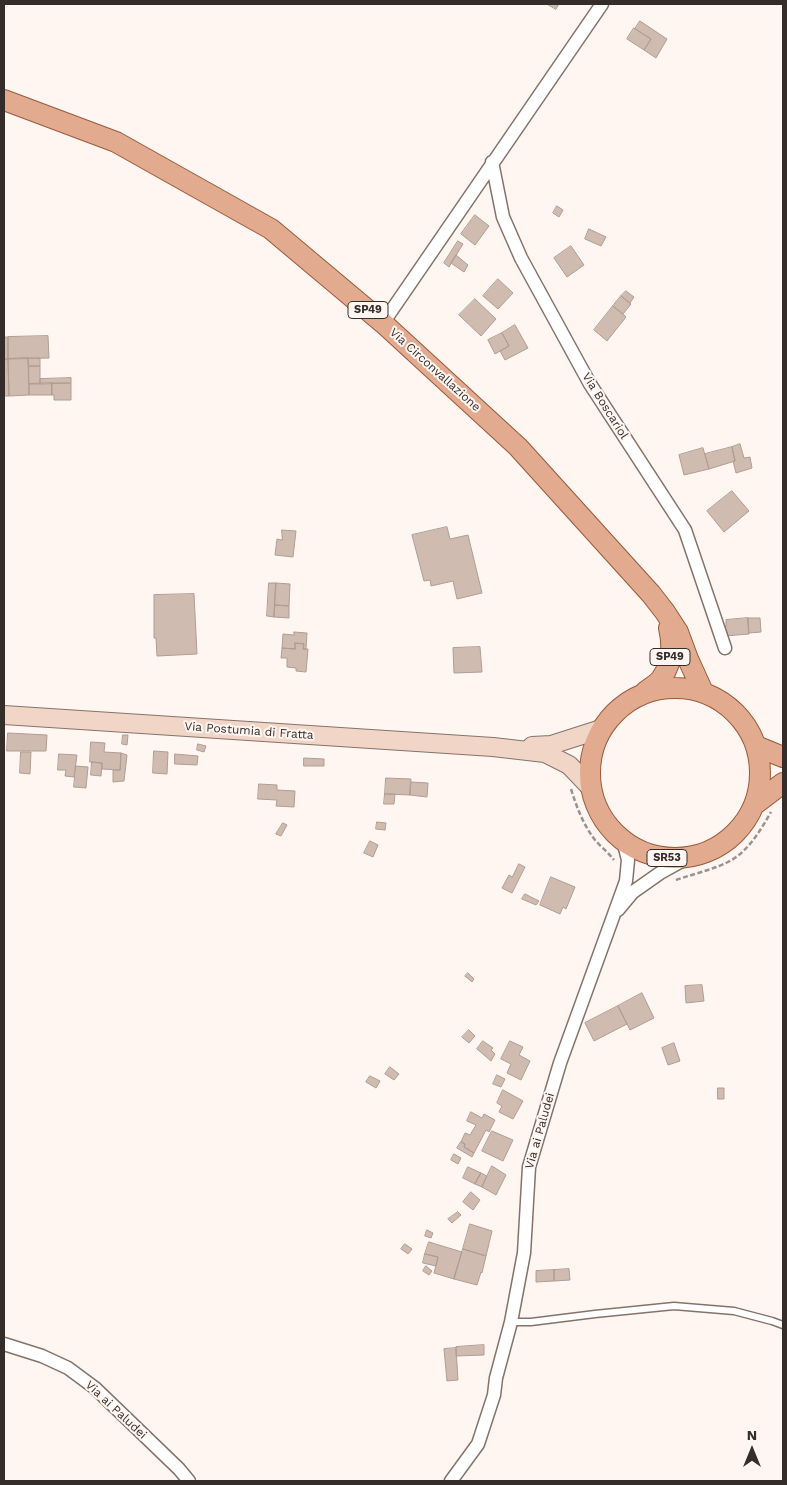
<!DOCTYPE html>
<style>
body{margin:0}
#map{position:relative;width:787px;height:1485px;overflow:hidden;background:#fff6f2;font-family:"Work Sans",sans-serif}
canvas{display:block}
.frame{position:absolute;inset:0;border:5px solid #352d29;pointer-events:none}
.north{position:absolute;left:727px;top:1425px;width:50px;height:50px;-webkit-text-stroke:4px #fff6f2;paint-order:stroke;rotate:0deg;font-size:14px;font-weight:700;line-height:20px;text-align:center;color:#352d29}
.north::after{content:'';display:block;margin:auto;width:18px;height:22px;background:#352d29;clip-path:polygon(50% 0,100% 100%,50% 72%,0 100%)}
</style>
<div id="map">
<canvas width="787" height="1485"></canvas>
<div class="frame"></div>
<div class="north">N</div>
</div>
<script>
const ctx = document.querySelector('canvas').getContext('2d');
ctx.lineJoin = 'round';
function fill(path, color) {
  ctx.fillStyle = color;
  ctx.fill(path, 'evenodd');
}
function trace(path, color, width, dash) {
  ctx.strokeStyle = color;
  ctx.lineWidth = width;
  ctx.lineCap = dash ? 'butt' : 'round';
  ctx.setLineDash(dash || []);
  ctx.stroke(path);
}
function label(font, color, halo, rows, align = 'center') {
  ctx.font = font + ' "Work Sans",sans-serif';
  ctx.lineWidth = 4;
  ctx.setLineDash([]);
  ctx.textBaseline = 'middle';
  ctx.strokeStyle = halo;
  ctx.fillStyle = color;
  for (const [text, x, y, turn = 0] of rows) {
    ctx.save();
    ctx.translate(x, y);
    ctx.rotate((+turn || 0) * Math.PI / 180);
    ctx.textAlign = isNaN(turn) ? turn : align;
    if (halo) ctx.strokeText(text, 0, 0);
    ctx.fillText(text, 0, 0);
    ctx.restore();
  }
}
const building = new Path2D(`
 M547,4H559L556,9Z
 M640,21L667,39L656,58L644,50L651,39L635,29Z
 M634,28L651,39L644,50L627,39Z
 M557,206L563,210L559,217L553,213Z
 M475,215L489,226L475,245L461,234Z
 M589,229L606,237L601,246L585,239Z
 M458,241L463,244L449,267L444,263Z
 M571,246L584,265L567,277L554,258Z
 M456,255L468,265L464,272L451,263Z
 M498,279L513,293L498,309L483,296Z
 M626,291L634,297L630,303L621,296Z
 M621,296L631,304L623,314L613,306Z
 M475,299L496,319L481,336L459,315Z
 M613,306L626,317L607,341L594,330Z
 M515,325L528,348L505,360L500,351L509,346L502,333Z
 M502,333L509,346L495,354L488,340Z
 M48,336L49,358L8,359V337Z
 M4,337H8V359H4Z
 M28,358H40V366H29Z
 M28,358L29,395L9,396L8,359Z
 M4,359H8L9,396H4Z
 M29,366H40V384H29Z
 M71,378V383L40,384V379Z
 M52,383V395H29V384Z
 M52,383H71V400H54V395H52Z
 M740,444L744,458L750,457L752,468L736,473L733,461H735L732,447Z
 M732,447L735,461L709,469L705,454Z
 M703,448L709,469L684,475L679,455Z
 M732,491L749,511L724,532L707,511Z
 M447,527L450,539L468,535L482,593L457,599L453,581L431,586L430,580L424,581L412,535Z
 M282,530L296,531L293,557L275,555L277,539L282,540Z
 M269,583H276L274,617L267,616Z
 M276,583L290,584L289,606L275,605Z
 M194,594L197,654L157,656L156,638H154V595Z
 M275,605L289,606V618L274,617Z
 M748,618H760L761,632L749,633Z
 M748,618L749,634L725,636L724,626H726V620Z
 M294,632L307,633L306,649H303L304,644L295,643V649L282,648L283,634L294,635Z
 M295,643L304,644L303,649H308L306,672L296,671V668L287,667V658H281L282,648L295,649Z
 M480,647L482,672L454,673L453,648Z
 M8,733L47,735L46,751H7Z
 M123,735H128L127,745L122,744Z
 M91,742L105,743L104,752L121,753L120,770L102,769V763L90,762Z
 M198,744L206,746L204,752L197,750Z
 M154,751L168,752L167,774L153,773Z
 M21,752H31L30,774L20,773Z
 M121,753L127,755L124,781L113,782V770H120Z
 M59,754L77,755L74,777L65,776L66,770H58Z
 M175,754L198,756L197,765L175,764Z
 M304,758L324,759V766H304Z
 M92,762L102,763L101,776L91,775Z
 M76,766L88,767L86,788L74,787Z
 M386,778L411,779L410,795L385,794Z
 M411,782L428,783L427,797L410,795Z
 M259,784L277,785V790L295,791L294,807L276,806L277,800L258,799Z
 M385,794H395L394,804H384Z
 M377,822L386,823L385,830L376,829Z
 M283,823L287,825L281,836L276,834Z
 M370,841L378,845L373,857L364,853Z
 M519,864L525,867L512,893L502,888L509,875L512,877Z
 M551,877L575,887L566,909L563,907L560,914L540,905Z
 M525,894L539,901L536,905L522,899Z
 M468,973L474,979L472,982L465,976Z
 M702,985L704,1001L686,1003L685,986Z
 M642,993L654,1018L630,1030L618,1006Z
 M618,1006L627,1024L594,1041L585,1023Z
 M469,1030L475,1036L469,1043L462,1037Z
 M483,1041L493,1048L491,1050L495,1054L491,1061L477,1049Z
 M510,1041L523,1047L519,1055L530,1061L521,1080L507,1073L511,1064L501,1059Z
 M674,1043L680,1061L668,1065L662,1048Z
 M390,1067L399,1074L394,1080L385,1074Z
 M497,1075L505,1079L501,1087L493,1084Z
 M370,1076L380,1081L376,1088L366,1082Z
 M718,1088H724V1099H718Z
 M503,1090L523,1101L513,1119L499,1112L502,1106L497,1103Z
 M471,1112L482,1118L484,1114L495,1120L489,1132L486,1130L474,1153L464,1147L465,1144L461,1142L465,1133L470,1135L476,1125L467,1121Z
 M492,1131L513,1140L503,1161L482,1151Z
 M461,1142L465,1144L464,1147L474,1153L472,1157L457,1148Z
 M454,1154L461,1158L458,1164L451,1160Z
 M492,1166L506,1175L496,1195L482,1187Z
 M468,1167L481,1173L475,1184L463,1178Z
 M481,1173L487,1176L482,1187L475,1184Z
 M471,1192L480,1200L473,1210L463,1202Z
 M458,1212L461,1215L452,1223L448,1219Z
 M470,1224L492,1231L486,1256L463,1249Z
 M427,1230L433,1233L431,1238L425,1236Z
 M429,1242L462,1252L454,1279L434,1273L438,1257L425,1254Z
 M405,1244L412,1249L408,1254L401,1249Z
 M463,1249L486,1256L482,1273L481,1272L477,1285L454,1279Z
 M425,1254L438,1257L436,1266L423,1263Z
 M426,1266L432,1271L429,1275L423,1271Z
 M569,1269L570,1280L554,1281V1270Z
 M554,1270V1281L536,1282V1271Z
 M484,1345V1355L456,1356V1347Z
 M456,1348L458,1380L447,1381L444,1349Z`);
fill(building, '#cfbbb0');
trace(building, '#b09c92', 1);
const lane = new Path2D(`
 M511,1322H531L595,1314L674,1306L734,1311L772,1321L783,1325`);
const street = new Path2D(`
 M492,162L503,217L521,258L590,384L685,530L725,648
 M383,323L602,4
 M618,910L633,892L660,873L689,857
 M4,1344L42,1356L68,1368L95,1388L179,1469L189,1481
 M451,1481L478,1444L494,1395L496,1378L511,1322L524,1253L529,1167L560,1063L626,881L628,860L623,840`);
const secondary = new Path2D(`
 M4,715L493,747L545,753L569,765L591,788
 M532,746L551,745L601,729`);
const primary = new Path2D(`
 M4,100L116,142L271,229L383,323L518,447L651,594L665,612L678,632L688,659L703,692
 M590 773a85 85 0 1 1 170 0a85 85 0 1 1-170 0Z
 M645,692C650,688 657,684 661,679C672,664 673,645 669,628
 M756,746L783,757
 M754,805L783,783`);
trace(lane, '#857369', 9);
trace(street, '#857369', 15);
trace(secondary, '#857369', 20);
trace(primary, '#995a3b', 22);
trace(new Path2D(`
 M571,789C577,808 583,824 595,840C601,847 609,853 614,860
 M676,880C693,874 712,870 728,862C748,852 760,831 771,812`), '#9b938f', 2.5, [5, 2.5]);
trace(lane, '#fff', 6);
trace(street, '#fff', 12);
trace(secondary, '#f1d5c7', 18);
trace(primary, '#e2aa8f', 20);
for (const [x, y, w] of [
 [368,310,40],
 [670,657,40],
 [667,858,40]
]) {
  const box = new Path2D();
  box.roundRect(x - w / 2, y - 8.5, w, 17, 4);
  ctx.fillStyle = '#fff6f2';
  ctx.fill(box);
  trace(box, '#352d29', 1);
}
label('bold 11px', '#352d29', null, [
 ["SP49",368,310],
 ["SP49",670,657],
 ["SR53",667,858]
]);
label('12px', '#352d29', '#fff6f2', [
 ["Via Circonvallazione",435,370,42],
 ["Via Boscariol",605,406,58],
 ["Via Postumia di Fratta",249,731,4],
 ["Via ai Paludei",540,1131,-74],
 ["Via ai Paludei",116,1410,43]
]);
</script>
